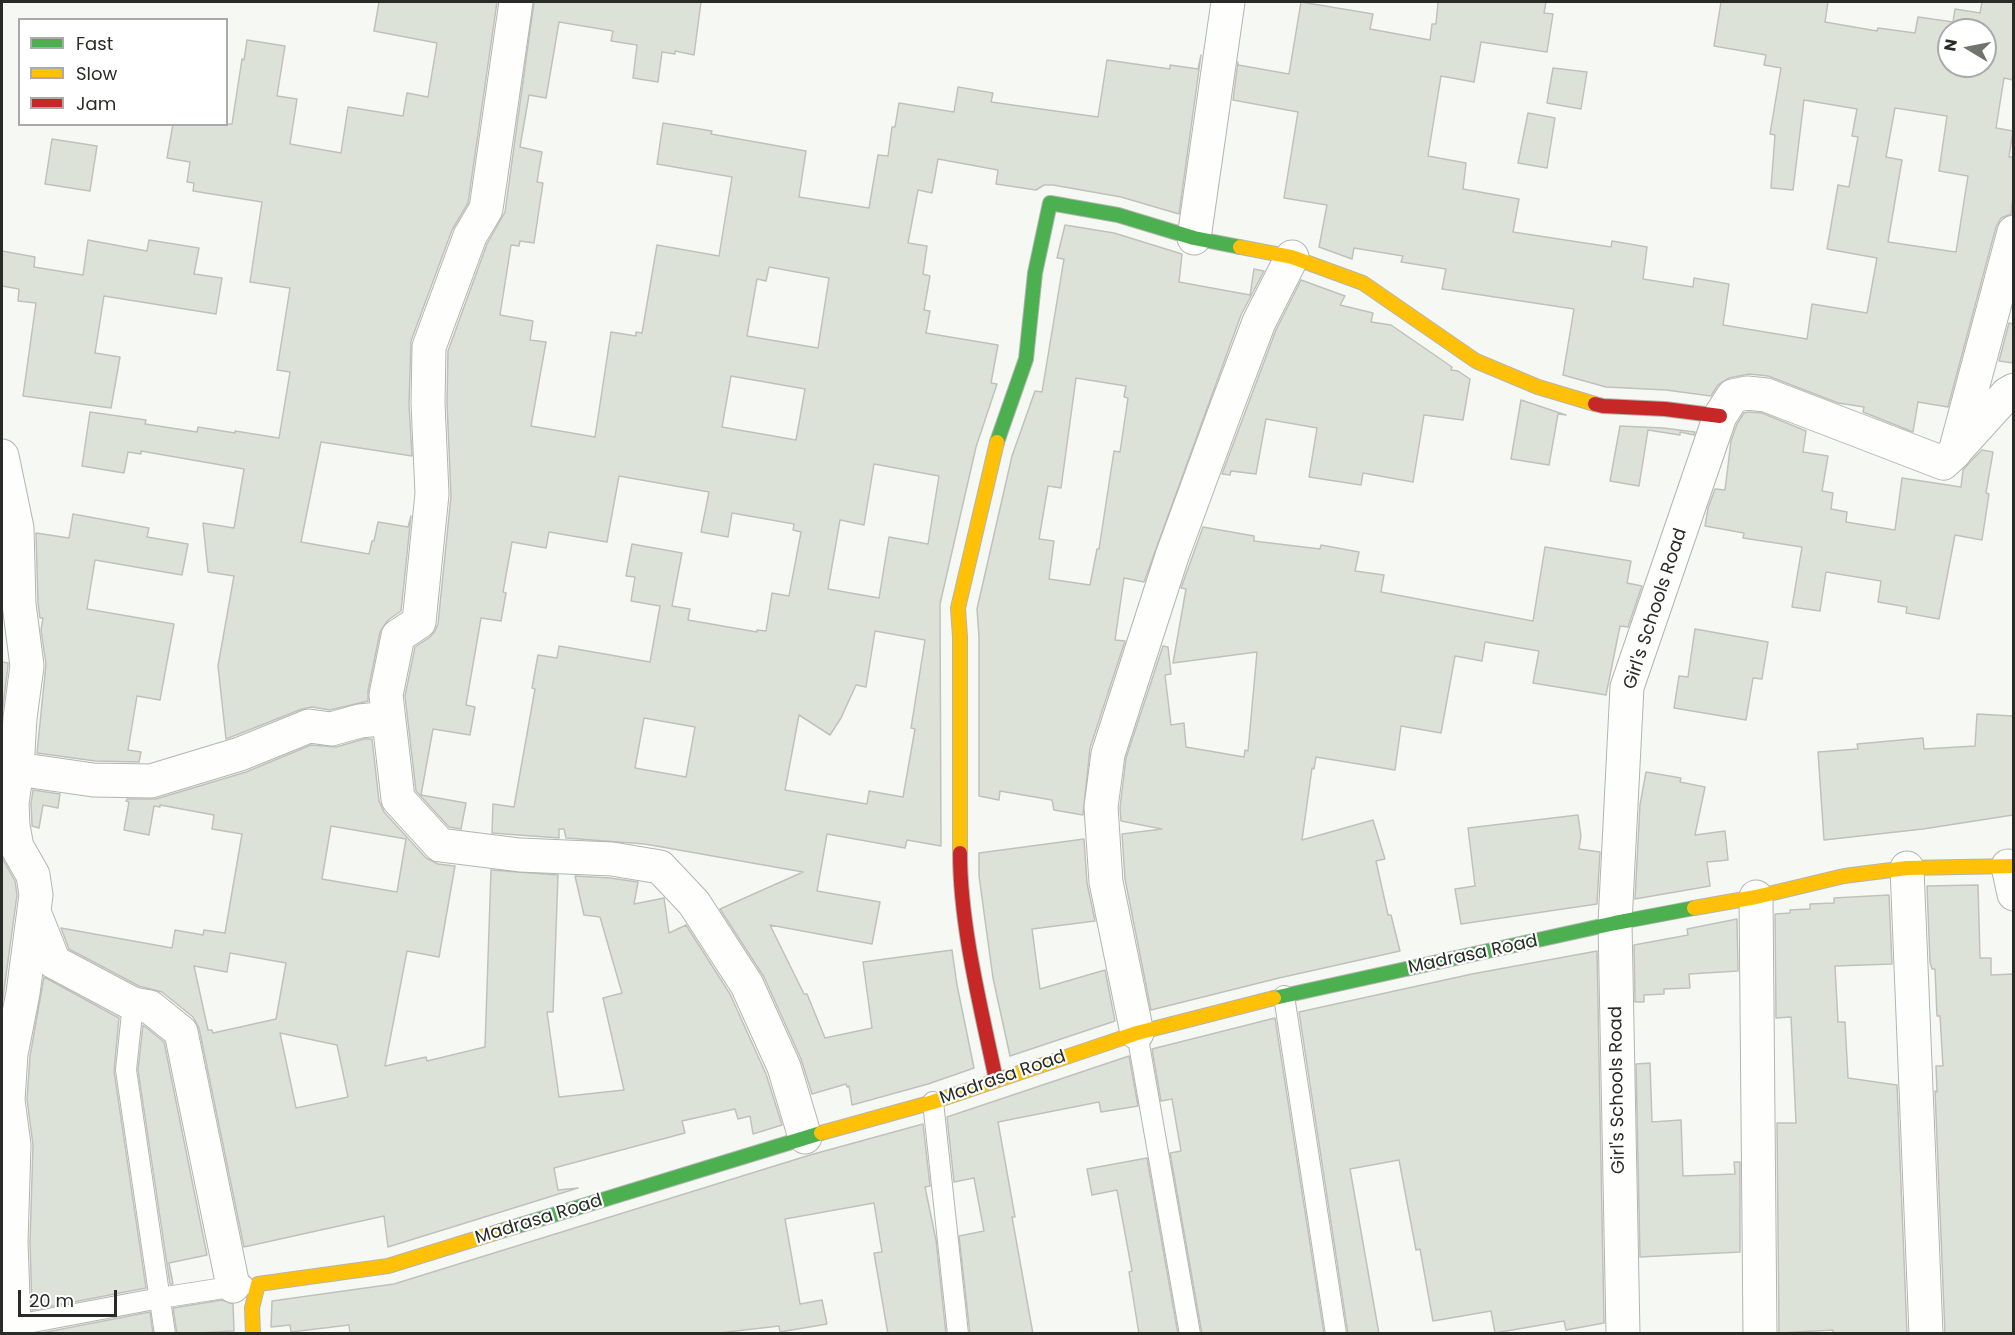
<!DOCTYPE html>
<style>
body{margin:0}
#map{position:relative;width:2015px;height:1335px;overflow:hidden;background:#f6f9f3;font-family:Poppins,sans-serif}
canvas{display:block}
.frame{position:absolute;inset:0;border:3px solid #292b27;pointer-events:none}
.legend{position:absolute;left:18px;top:18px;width:210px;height:108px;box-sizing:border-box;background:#fff;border:2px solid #a9aaa9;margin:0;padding:8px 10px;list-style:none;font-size:18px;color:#292b27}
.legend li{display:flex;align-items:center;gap:12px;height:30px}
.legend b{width:30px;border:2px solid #a9aaa9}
.north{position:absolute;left:1937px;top:18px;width:60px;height:60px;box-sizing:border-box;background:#fff;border:2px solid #a9aaa9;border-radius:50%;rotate:280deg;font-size:16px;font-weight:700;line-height:24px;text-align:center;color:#292b27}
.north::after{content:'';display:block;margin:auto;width:21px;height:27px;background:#71736e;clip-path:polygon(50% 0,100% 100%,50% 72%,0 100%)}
.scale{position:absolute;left:18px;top:1290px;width:99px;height:27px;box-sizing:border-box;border:3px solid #292b27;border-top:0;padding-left:8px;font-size:18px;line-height:21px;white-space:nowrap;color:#292b27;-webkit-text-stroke:4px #fff;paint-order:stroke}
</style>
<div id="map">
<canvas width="2015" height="1335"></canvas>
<div class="frame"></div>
<ul class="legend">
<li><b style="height:8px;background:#4caf50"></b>Fast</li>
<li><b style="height:8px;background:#ffc107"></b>Slow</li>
<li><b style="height:8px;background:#c62828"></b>Jam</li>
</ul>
<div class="north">N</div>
<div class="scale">20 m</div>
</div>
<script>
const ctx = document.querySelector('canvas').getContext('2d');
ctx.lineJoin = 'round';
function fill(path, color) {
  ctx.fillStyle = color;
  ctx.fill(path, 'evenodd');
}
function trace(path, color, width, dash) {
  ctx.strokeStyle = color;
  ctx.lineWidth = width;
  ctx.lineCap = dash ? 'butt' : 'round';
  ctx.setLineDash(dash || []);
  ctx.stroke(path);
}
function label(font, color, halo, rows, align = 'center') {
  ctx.font = font + ' Poppins,sans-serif';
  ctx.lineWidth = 4.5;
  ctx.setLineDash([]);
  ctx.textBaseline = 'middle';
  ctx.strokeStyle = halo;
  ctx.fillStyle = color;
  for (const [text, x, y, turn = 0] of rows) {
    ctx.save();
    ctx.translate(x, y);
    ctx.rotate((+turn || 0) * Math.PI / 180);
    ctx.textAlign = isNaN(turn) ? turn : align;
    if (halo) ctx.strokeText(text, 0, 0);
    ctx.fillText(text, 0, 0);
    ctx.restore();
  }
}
const building = new Path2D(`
 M379,2H497L468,203L452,230L411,341L409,404L412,456L321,442L301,542L369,554L372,541H374L378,522L408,527L411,516L401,611L388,620L380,632L368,691V701L330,710L312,707L302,709L226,739L218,666L234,576L208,572L203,523L234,528L244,469L141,451V454L128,452L124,473L82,466L90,412L146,420L145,424L197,432L198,427L235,433V431L279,438L290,372L277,370L290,288L250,282L262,202L193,191L194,183L187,182L190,162L167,158L173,124H232L242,59L244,60L247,40L285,46L277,96L297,99L290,144L341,153L348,107L403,116L407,93L428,97L437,43L374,31Z
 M534,2H701L694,55L675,51V54L662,52L658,82L633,78L637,45L611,41L613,31L559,22L546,98L529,95L520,147L542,152L537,182L543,183L534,243L520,241L519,246L511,245L500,315L533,321L530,340L546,342L531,426L595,437L611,332L636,336V332L642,333L657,245L719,256L732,177L657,164L663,123L712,131L711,134L806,151L799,197L869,208L878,155L888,156L892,127H895L899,103L954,112L958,87L993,93L991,102L1098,117L1107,60L1170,69V65L1198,69L1201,55L1179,214L1121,197L1053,185H1044L1036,190L996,184L998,170L938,159L932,193L918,190L908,243L927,246L923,274L930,276L924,310L930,311L926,333L998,345L991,383L997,384L976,447L940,604L941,846L907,840L905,848L827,834L817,891L880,902L872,944L770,925L804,994H807L825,1038L872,1028L863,962L952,950L957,985L974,1068L928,1084L852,1105L849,1086L847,1087L846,1084L812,1094L801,1059L764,977L720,909L803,872L645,844L566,838L564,829H559V838L492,833L493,804L514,807L535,689L532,688L538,655L557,658L559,646L650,662L660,606L631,601L635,577L626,576L632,544L682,553L672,606L690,609L688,620L757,632V630L766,631L772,593L789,596L801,532L793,530L794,524L732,513L728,537L701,532L709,492L619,476L607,542L549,532L546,548L512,542L503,592L506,593L501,621L481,618L466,705L475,707L470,735L433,729L421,795L466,803L461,829L449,827L416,791L405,696L415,647L430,637L435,631L438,624L451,496L447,403L448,351L487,244L505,212ZM769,267L829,278L818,348L747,336L757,279L766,281ZM731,376L805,389L796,440L722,427ZM874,464L939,476L928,544L889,537L879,598L828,589L840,520L864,525ZM875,631L925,640L911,728L915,729L903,797L869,791L867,804L785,790L799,715L830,735L841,718L856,685L866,687ZM644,718L695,727L686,777L635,768Z
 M1301,2L1373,14L1370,29L1430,40L1432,24H1436L1438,2H1546L1544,13L1553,14L1547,52L1481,42L1474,82L1441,76L1428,156L1466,163L1463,189L1519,199L1513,232L1611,247L1612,241L1647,247L1643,279L1693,287L1694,278L1729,284L1723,325L1807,339L1812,304L1867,313L1877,258L1827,249L1838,185L1849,187L1858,137L1852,136L1857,109L1804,100L1793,190L1771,188L1775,135L1770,134L1781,68L1764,65L1766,55L1714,46L1721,2H1828L1825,22L1877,31L1878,28L1915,33L1918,17L1953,22L1955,9L1980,13L1982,2H2013V80L2004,78L1996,128L2013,131L2009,157H2013V198L2011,214L2001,218L1996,227L1948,407L1918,402L1913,432L1863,412L1864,407L1838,403L1768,376L1749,374L1729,378L1718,385L1711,396L1666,390L1606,387L1563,375L1574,309L1442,289L1446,269L1401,262L1403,256L1354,248L1352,259L1319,247L1327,205L1284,198L1298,112L1233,100L1238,62V65L1289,74ZM1949,30H1985V66H1949ZM1895,108L1947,116L1939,171L1968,176L1956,252L1888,242L1902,160L1886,157Z
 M1553,68L1587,72L1581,109L1547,103Z
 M1528,113L1555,118L1547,168L1518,163Z
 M52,139L97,146L90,191L45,184Z
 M1065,225L1114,233L1182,254L1179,282L1250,295L1254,269L1264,271L1241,315L1144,582L1124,578L1115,640L1125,641L1090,748L1083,815L1054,810L1052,800L1000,791L999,800L979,796V637L977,609L1012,456L1035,391L1042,392L1064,259L1057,258ZM1076,378L1126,386L1124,397L1128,398L1120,452L1114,451L1099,549H1097L1090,585L1049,579L1054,541L1039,539L1048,486L1061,488Z
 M88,240L147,251L149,240L199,248L194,274L222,278L216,314L104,296L95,353L120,357L111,408L23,396L36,303L18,301L19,289L2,286V251L35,257L34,267L83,275Z
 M1301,280L1345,296L1340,305L1373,313L1371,322L1391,325L1452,367L1451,370L1458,371L1470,379L1463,420L1424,415L1413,482L1363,473L1361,485L1309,477L1317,428L1266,419L1256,474L1231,471L1230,475L1222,474L1276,330Z
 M2009,323L2013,324V363L1999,361Z
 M1521,400L1566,415L1558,414L1549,465L1511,459Z
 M1748,412L1762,413L1806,431L1803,452L1828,456L1822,491L1833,493L1831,509L1847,512L1846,522L1895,530L1902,478L1961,487L1963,470L1970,462L1982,450L1993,452L1986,493L1989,494L1982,540L1955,535L1939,619L1906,613L1907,607L1878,602L1881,581L1826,572L1820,611L1792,607L1802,547L1743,538L1744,533L1705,526L1708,508L1715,489L1725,490L1731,441L1737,424L1744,413Z
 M1620,426L1663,428L1695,432L1694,435L1680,432V435L1648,430L1639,486L1610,481Z
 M73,514L149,528L147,537L188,544L182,575L95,560L87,609L174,624L160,700L137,696L128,750L141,752L139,762L95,761L37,753L46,664L41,630L43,618H40L38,603L36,533L69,538Z
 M1203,527L1254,536V541L1320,549L1321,545L1359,552L1355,571L1384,575L1381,592L1533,621L1545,547L1631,561L1627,583L1642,586L1628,627L1620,626L1606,695L1533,683L1539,651L1485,642L1482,661L1455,656L1441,733L1401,726L1395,770L1316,757L1314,769L1312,768L1302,840L1373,820L1385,859L1376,861L1388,915H1391L1400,951L1279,978L1151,1010L1125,879L1122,834L1162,829L1121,821L1120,808L1126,758L1163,646L1168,647L1171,674L1165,675L1171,725L1184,723L1186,747L1244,757L1245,750L1248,751L1257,652L1173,663L1186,589L1181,588Z
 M1695,629L1768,642L1762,679L1753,678L1746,720L1674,708L1679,676L1688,677Z
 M2,662L8,663V666L2,714Z
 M1977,714L2013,716V815L1923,829L1824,840L1818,752L1858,749L1857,744L1923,738L1924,749L1975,746Z
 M364,739H372L379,801L384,812L426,858L438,864L455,866L439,957L407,951L385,1066L426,1057L427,1061L485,1047L491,870L558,875L553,1012H547L559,1097L624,1090L603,998L622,993L600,917L584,915L575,876L610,878L638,882L634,904L664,898L669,933L686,925L730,994L766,1074L782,1125L753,1134L750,1116L738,1119L735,1109L682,1121L685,1133L554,1168L558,1190L578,1188L388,1247L384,1216L244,1247L199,1028L193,1017L162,992L139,986L69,949L61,928L172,948L175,930L203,935L204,930L225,933L242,834L212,829L214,815L160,805V807L154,806L149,835L124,830L129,802L126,801L127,799H156L246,772L311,745L336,747ZM331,826L406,839L397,892L322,879ZM230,953L286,963L276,1019L213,1033L212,1030H208L194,966L227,972ZM280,1033L337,1045L348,1097L296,1108Z
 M1646,772L1681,778L1680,782L1705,787L1695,835L1725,831L1728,860L1707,862L1710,886L1635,899L1640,805Z
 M33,790L60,794L58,808L43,805L39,828L32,826V824L31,804Z
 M1578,815L1581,836L1579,849L1600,852L1597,904L1461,924L1455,889L1475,886L1468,828Z
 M1084,839L1087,883L1095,921L1032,929L1040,989L1105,970L1115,1021L1010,1056L993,978L979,876V853Z
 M2,858L15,881L17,895L2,1005Z
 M1978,885L1980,958H1991V975L2013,974V1334H1945L1935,1091L1937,1092L1936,1066H1943L1940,1016H1937L1935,969H1932L1930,962L1927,886Z
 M1889,895L1892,964L1835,966L1838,1022H1845L1848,1078L1897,1085L1907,1334H1833V1330L1779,1333L1777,1123H1796L1791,1017L1776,1018L1775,914L1790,913V910L1810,909V904L1834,903V898Z
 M1737,919L1738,971L1689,974L1690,988L1664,989V994L1644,995V1002H1635L1634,945L1688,935L1687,929Z
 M1597,951L1604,1323L1566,1330L1564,1321L1495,1333L1491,1311L1433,1321L1420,1249L1416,1250L1399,1160L1350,1169L1379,1334H1348L1299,1012L1472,974Z
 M44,977L119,1018L114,1071L146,1288L32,1310L30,1242L33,1145L27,1099L30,1056Z
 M1275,1018L1324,1334H1202L1170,1153L1181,1151L1172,1099L1161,1101L1152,1049Z
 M143,1025L164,1042L207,1255L169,1263L173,1284H170L138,1070Z
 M1129,1056L1138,1106L1101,1112L1099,1102L998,1122L1015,1217H1012L1033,1334H970L959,1236L984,1231L974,1178L954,1182L947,1117Z
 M1650,1063L1652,1122L1681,1120L1683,1176L1735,1174L1734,1162H1740V1252L1640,1257L1636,1064Z
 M923,1124L930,1186L925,1187L936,1240L946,1334H888L874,1253L882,1252L874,1203L785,1219L800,1304L822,1300L827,1324L780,1332L779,1326L710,1334H350L349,1325L291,1332L290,1325L271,1327L272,1301L394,1284L810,1155Z
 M1147,1158L1178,1334H1139L1129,1272L1132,1271L1117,1190L1092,1195L1087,1169Z
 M222,1300L233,1304L234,1331L177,1334L173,1308Z
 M150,1312L153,1334H36Z`);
fill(building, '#dde2d8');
trace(building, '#c0c1bd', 1.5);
const lane = new Path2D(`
 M1284,996L1336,1334
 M133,1004L126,1070L165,1334
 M1137,1033L1190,1334
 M933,1102L958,1334
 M6,1327L160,1298L243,1285`);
const street = new Path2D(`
 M516,2L486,209L470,236L429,347L428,403L432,494L419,622L398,636L386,695L398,799L440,845L520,855L612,859L660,867L694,903L747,985L784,1067L805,1137
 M1194,238L1228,2
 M1958,448L2007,394L2014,390
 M2,456L17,528L19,604L27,666L20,718L17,769L93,780L151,781L240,754L309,726L331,729L360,721L388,718
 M2008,866L2014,894
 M1907,868L1926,1334
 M1756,897L1760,1334
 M34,912L54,962L133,1004L150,1007L181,1032L233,1286
 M1137,1033L1106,882L1101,807L1108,754L1172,556L1226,409L1259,322L1292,257
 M14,1325L11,1242L14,1145L8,1100L11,1054L23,993L36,895L33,875L17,847L13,826L12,803L17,769
 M1623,1334L1615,923L1627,687L1720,416L1733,396L1747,393L1766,395L1943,463L1955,452L2014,232`);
const fast = new Path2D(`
 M997,442L1026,359L1035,273L1050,203L1118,215L1194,238L1240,247
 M1274,998L1615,923L1694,908
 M501,1231L821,1133`);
const slow = new Path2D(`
 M1240,247L1292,257L1363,283L1476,361L1538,387L1595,404
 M960,853V637L958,608L997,442
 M1694,908L1756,897L1844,876L1907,868L2014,866
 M821,1133L933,1102L1137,1033L1274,998
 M253,1334L252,1308L258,1284L388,1266L501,1231`);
const jam = new Path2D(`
 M1595,404L1603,406L1665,409L1720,416
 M960,853C960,926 981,1008 996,1080`);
trace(lane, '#b3b5b1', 22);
trace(street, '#b3b5b1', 35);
trace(fast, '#b3b5b1', 16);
trace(slow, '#b3b5b1', 16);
trace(jam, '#b3b5b1', 16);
trace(lane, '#fefefd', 20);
trace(street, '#fefefd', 33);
trace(fast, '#4caf50', 14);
trace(slow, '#ffc107', 14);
trace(jam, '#c62828', 14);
label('18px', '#292b27', '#fff', [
 ["Girl's Schools Road",1656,609,-72],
 ["Madrasa Road",1473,955,-12],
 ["Madrasa Road",1003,1078,-19],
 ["Girl's Schools Road",1618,1090,-91],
 ["Madrasa Road",539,1220,-17]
]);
</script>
